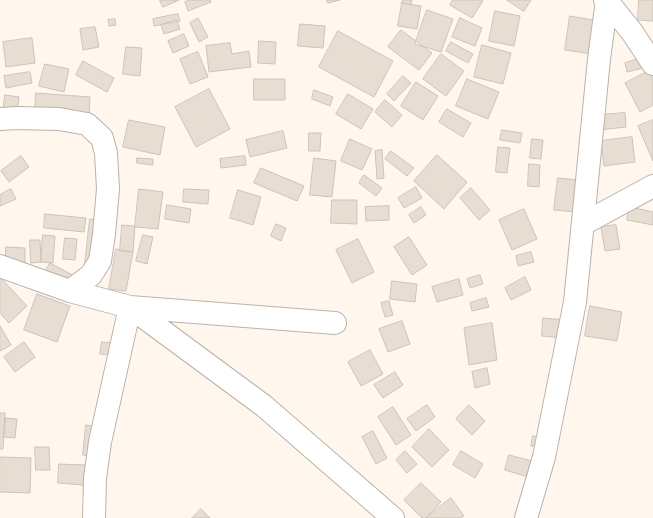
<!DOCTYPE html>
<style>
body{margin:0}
canvas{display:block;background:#fff7ee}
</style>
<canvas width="653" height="518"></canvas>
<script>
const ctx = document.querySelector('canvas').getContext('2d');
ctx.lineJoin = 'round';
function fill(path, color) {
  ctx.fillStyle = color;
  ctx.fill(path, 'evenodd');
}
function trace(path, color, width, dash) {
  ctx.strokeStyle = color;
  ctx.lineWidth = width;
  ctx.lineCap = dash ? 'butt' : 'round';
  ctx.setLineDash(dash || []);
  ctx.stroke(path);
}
const building = new Path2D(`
 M160,0H179L163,7Z
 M190,0H210L211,2L188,11L185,2Z
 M327,0H340L328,3Z
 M403,0H412L411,4L402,3Z
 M453,0H482L483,1L472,18L450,5Z
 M507,0H531L524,11Z
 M639,0H653V21L638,20Z
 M402,3L421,6L417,29L398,26Z
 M427,10L453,19L441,52L415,44Z
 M495,11L520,16L514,46L489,41Z
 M178,14L180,21L154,26L153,19Z
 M570,16L598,21L592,54L565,50Z
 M198,18L208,37L199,42L190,23Z
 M460,18L482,28L475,46L452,37Z
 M115,19L116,25L109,26L108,20Z
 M177,20L180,29L164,34L161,25Z
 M300,24L325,26L323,48L298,46Z
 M95,27L99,47L83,50L80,29Z
 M401,30L432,53L419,70L388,47Z
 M338,31L393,61L374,97L319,67Z
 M184,34L189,46L173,53L168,41Z
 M32,38L35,63L6,67L3,42Z
 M259,41L276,42L275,64L258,63Z
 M451,42L473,54L468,63L446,51Z
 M230,43L232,54L249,51L251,67L209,72L206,46Z
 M482,45L511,53L503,84L474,77Z
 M126,47L142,48L140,76L123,74Z
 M198,52L208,77L190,84L180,59Z
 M441,54L464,71L446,96L423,79Z
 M641,58L643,68L627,72L625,63Z
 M83,61L114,78L107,92L76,75Z
 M45,64L69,69L64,92L39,86Z
 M649,71L653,79V105L640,112L625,83Z
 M30,72L32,83L6,88L4,76Z
 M403,76L411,83L394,101L387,94Z
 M254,79H285V100H254Z
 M467,79L499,92L488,119L456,106Z
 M416,82L438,96L423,120L401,106Z
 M209,89L230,129L196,147L175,107Z
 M314,90L333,97L330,106L312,99Z
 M36,93L90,97L89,116L35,113Z
 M348,94L373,109L361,129L336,114Z
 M5,95L19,97L17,115L3,114Z
 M385,100L402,115L392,127L375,112Z
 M447,109L471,123L463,137L439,122Z
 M625,113L626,127L600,130L599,115Z
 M129,120L165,127L160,155L123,147Z
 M653,120V161L638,126Z
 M502,130L522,133L520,143L500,140Z
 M283,131L287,148L250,157L246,140Z
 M309,133H321L320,151H309Z
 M632,137L635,162L604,166L601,141Z
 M350,139L372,149L362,170L341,161Z
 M532,139L543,140L541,159L530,158Z
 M498,147L510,148L507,173L496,172Z
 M382,150L384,178L377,179L375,151Z
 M391,151L414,168L407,176L385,159Z
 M437,155L467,182L444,209L414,181Z
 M21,156L29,167L9,182L1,171Z
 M245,156L246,165L221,168L220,159Z
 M137,158L153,159V165L137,163Z
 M314,158L336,161L332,197L310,195Z
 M529,164L540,165L539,187L528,186Z
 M261,168L304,186L297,201L254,183Z
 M364,175L382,188L376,196L359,183Z
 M558,178L579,180L575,212L554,210Z
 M416,187L422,198L404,208L398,198Z
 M471,188L490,210L479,220L460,198Z
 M11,189L16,199L0,206V195Z
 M139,189L163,192L158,229L135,227Z
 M184,189L209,190L208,204L183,202Z
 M238,190L261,197L253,225L230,218Z
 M332,200H357V224L331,223Z
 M167,205L191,209L189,223L165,219Z
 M389,206V220L366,221L365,207Z
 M421,207L426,215L414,223L409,215Z
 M630,207L653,212V225L627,220Z
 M524,209L537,239L512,250L499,220Z
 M45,214L86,218L84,232L44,228Z
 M90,219L99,220L94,265L85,264Z
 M276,224L286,228L281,241L271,236Z
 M122,225L135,226L133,252L120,251Z
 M616,225L620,249L605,251L601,227Z
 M43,235L55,236L53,263L41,262Z
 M143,235L153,237L147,264L136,261Z
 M409,237L427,265L412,275L394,247Z
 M65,238L77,239L75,260L63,259Z
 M358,239L374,272L352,283L336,250Z
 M30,240H40L41,262L31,263Z
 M6,247L25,248V263L6,262Z
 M116,249L133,252L126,291L109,289Z
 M531,252L534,262L518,266L516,256Z
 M50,263L80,279L74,290L44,274Z
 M480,275L483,284L470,288L467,279Z
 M0,277L27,306L9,323L0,313Z
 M525,277L531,290L511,300L505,288Z
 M459,279L463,295L437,302L432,287Z
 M392,281L417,284L415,302L390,299Z
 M37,294L70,306L57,342L24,330Z
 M486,298L489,307L472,311L470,303Z
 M389,301L393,315L385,317L381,303Z
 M590,306L622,312L617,341L585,336Z
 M543,318L565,320L563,338L542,336Z
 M402,321L410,344L388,352L379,329Z
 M492,323L497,360L469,365L464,328Z
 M0,326L11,345L0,351Z
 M24,342L35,357L15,372L4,357Z
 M102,342L118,343L116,356L100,354Z
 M370,350L383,374L361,386L348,362Z
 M487,368L490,384L475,388L472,372Z
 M395,372L403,385L383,398L374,385Z
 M427,405L435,417L416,431L407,419Z
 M469,405L485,421L472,435L456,419Z
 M393,407L411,435L396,445L378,417Z
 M0,413H5L3,449H0Z
 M6,418L17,419L15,438L4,437Z
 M86,425L95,426L91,456L83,455Z
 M429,429L449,450L432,467L412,447Z
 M373,431L387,458L376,464L362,437Z
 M533,436L542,438L540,447L531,446Z
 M35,447H49L50,470H36Z
 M405,451L417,464L407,473L396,460Z
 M461,451L483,464L475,478L453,465Z
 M509,455L532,461L528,477L505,470Z
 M0,457L31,458L30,493L0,492Z
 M59,464L85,465L83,485L58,483Z
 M421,483L441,502L426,518H422L404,500Z
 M451,498L464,516L461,518H426Z
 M201,509L210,518H192Z`);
fill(building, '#e7ddd2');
trace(building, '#cdc3b9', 1);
const minor = new Path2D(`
 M605,0L607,1L632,32L653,64
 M0,119L17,118L59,119L87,124L102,138L106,153L108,189L104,234L100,261L91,275L70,291
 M583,224L653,186
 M0,266L70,291L130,307L264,406L393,518
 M94,518L95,478L100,442L130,307L335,323
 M526,518L544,457L575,302L599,59L607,0`);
trace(minor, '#bcb2a8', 24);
trace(minor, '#fff', 22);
</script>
